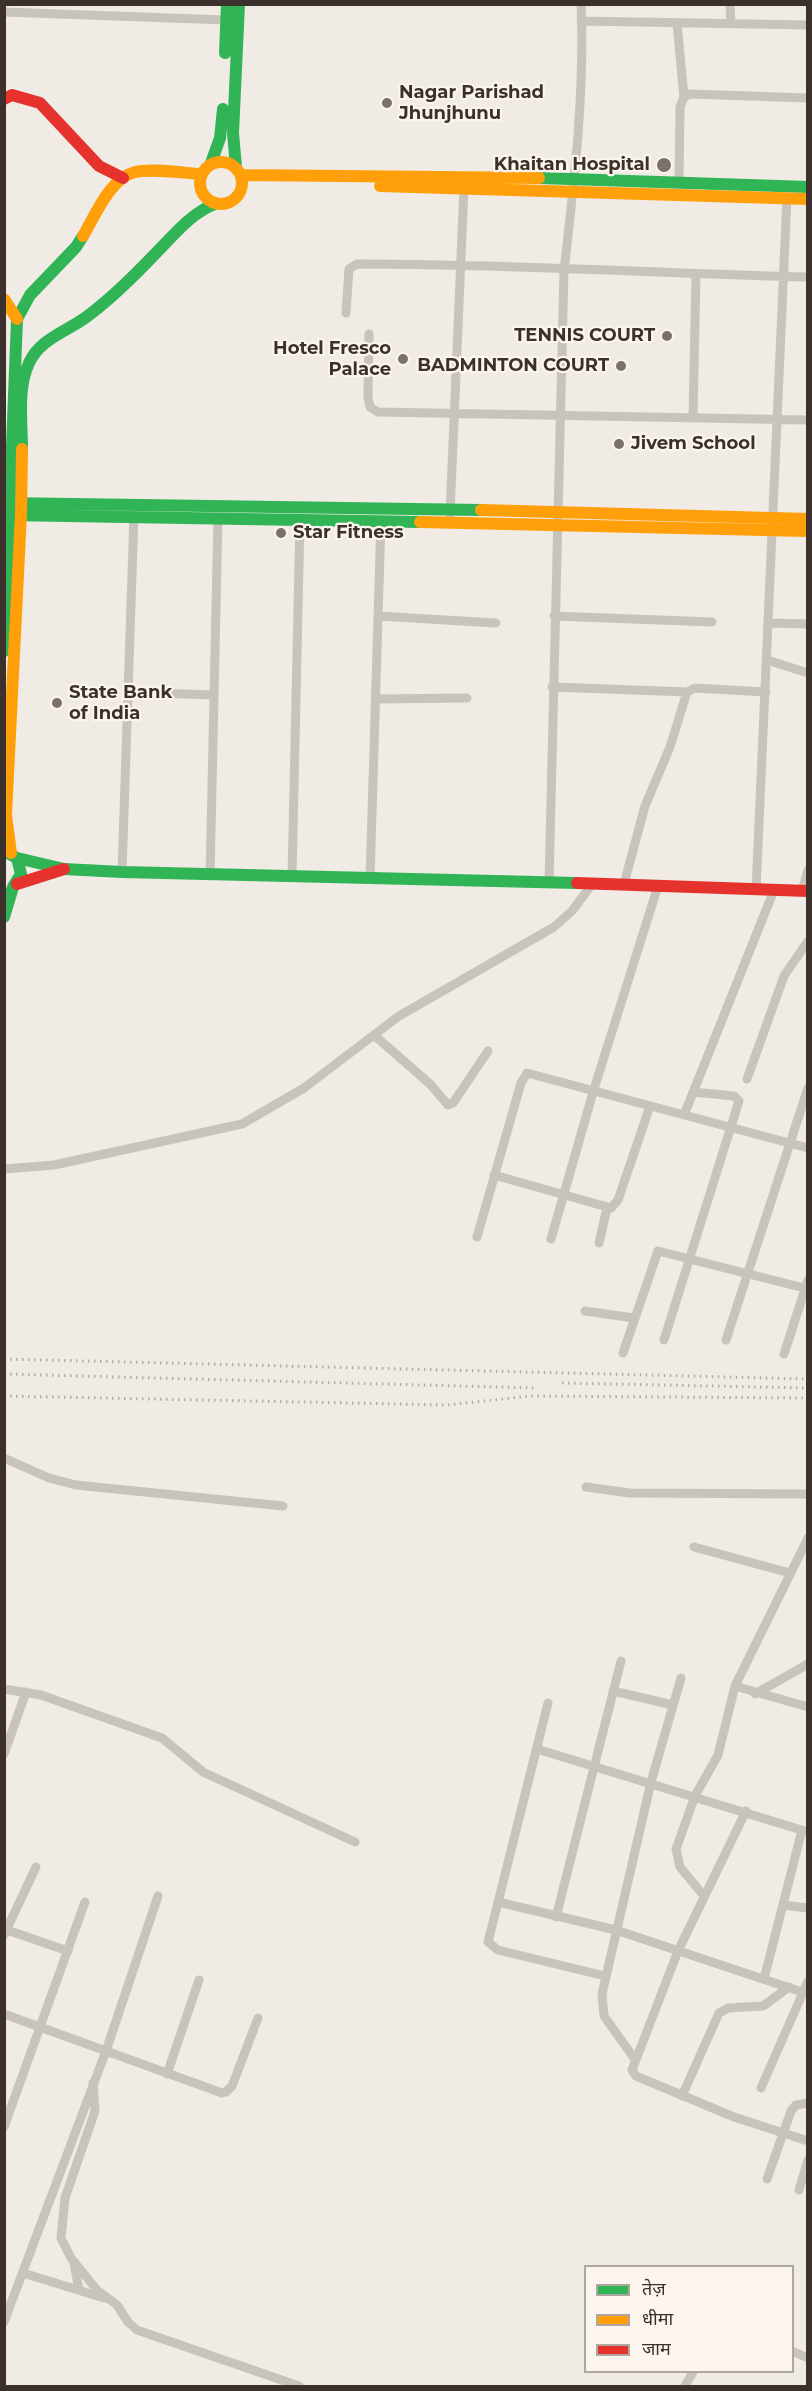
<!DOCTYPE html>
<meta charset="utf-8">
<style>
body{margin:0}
#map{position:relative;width:812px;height:2391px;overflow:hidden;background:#f0ebe5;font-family:Montserrat,"Noto Sans Devanagari",sans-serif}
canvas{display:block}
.frame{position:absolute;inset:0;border:6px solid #3b302b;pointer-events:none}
.legend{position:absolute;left:584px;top:2265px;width:210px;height:108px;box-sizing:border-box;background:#fbf5ee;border:2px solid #aea6a0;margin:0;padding:8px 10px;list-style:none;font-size:18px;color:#3b302b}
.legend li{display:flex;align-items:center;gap:12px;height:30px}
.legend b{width:30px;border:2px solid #aea6a0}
</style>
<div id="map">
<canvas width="812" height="2391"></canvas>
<div class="frame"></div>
<ul class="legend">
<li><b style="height:8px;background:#30b455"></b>तेज़</li>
<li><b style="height:8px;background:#ff9f0a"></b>धीमा</li>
<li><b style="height:8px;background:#e5322d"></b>जाम</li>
</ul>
</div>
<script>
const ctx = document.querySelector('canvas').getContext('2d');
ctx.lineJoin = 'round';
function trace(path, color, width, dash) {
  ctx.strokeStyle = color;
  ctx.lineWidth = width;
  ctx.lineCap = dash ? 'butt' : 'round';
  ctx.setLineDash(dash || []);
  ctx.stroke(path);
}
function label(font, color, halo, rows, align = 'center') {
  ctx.font = font + ' Montserrat,sans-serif';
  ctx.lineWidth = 4.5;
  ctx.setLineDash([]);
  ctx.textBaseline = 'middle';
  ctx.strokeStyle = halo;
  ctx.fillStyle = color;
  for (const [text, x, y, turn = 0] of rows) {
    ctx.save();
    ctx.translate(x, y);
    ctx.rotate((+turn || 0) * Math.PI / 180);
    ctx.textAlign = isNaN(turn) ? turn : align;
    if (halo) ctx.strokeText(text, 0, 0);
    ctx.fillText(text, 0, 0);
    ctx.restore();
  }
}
trace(new Path2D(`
 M730,4L731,24
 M4,12L226,20
 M581,21L808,25
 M677,23L684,97
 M679,183L680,107L684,97L690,94L808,98
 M346,313L349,269L357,264C507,264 657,273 808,277
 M369,334L368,398L370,407L378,412L808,420
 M693,418L696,274
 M450,514L464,187
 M378,616L496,623
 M554,616L712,622
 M769,623L808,624
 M767,660L808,673
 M552,687L687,692
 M127,692L213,695
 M376,699L467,698
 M122,872L134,515
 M210,876L218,518
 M292,877L300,520
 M370,878L381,521
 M549,883L564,271C574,183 585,93 581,4
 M624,884L645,806L670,747L687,692L695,688L766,692
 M756,890L787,197
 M802,891L808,870
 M374,1035L430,1084L448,1105L453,1103L488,1051
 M747,1079L784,976L808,941
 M684,1115L774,890
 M4,1169L54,1165L242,1124L304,1088L399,1016L554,927L572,911L593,883
 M494,1175L611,1208L618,1200L650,1106
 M477,1237L521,1083L527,1073L808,1148
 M551,1239L594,1089L658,886
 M599,1243L607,1208
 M585,1311L634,1318
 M664,1340L739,1101L734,1096L693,1092
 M726,1340L808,1088
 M623,1353L658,1251L808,1289
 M784,1354L808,1280
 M4,1458L49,1478L76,1485L283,1506
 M586,1487L630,1493L808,1494
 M694,1547L790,1573
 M735,1686L808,1707
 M4,1689L41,1695L162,1738L203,1772L355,1842
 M613,1691L673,1705
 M755,1694L808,1664
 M548,1703L488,1942L498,1950L605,1976
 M537,1749L808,1832
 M4,1754L26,1692
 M746,1811L678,1951L632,2070L636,2076L734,2117L808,2141
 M704,1896L680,1867L676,1849L695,1796L718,1755L735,1686L808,1538
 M498,1902L616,1930L808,1994
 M783,1905L808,1908
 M556,1917L621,1661
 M4,1929L68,1951
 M4,1935L36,1867
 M764,1979L802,1830
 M4,2014L222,2093L226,2092L232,2086L258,2018
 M634,2058L604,2016L602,1994L651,1782L681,1678
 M167,2074L199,1980
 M93,2083L95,2111L65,2198L61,2238L71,2258L97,2290L117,2305L128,2322L137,2330L299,2386
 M761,2088L808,1981
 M682,2096L719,2013L728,2008L763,2006L789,1987
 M4,2127L85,1902
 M767,2179L791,2111L796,2105L808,2103
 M799,2190L808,2160
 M74,2263L79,2290
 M23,2273L104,2298
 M4,2322L106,2051L158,1896
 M792,2351L808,2358
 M685,2386L693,2372`), '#c9c3be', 9);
trace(new Path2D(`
 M225,53L227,4
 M211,163L220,138L223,109
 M236,167L233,133L239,4
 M539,178L808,187
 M22,449C22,422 17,388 29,363C40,338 69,331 89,315C113,297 135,275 156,253C174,235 191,213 215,204
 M4,503L481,510
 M8,515L420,522
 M4,651L17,319L30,295L76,247L83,236
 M4,851L17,858L21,874L13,887L4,917
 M17,858L64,869L122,872L577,883`), '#30b455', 12);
trace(new Path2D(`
 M200 183a21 21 0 1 1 42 0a21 21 0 1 1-42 0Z
 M241,175L539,178
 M380,186L808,199
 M83,236C95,216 110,178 135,172C152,168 183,173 201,174
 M4,299L17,319
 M481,510L808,519
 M420,522L808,531
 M11,853L6,815L21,514L22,449`), '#ff9f0a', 12);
trace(new Path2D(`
 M4,99L12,95L40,103L99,166L123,178
 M577,883L808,891
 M17,884L64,869`), '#e5322d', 12);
trace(new Path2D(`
 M4,1359L808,1379
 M4,1374L535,1388
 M562,1383L808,1388
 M4,1396L448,1405L529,1396L808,1398`), '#b1aca8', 3, [1.5, 4.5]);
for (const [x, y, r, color] of [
 [387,103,6,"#7a716c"],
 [664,165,8,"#7a716c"],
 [667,336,6,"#7a716c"],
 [403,359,6,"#7a716c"],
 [621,366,6,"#7a716c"],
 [619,444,6,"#7a716c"],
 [281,533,6,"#7a716c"],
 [57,703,6,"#7a716c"]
]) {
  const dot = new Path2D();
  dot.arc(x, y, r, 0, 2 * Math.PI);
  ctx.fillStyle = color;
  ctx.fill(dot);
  trace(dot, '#fbf5ee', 2);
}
label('bold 18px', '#3b302b', '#fbf5ee', [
 ["Nagar Parishad",399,93],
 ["Jhunjhunu",399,114],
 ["Khaitan Hospital",650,165,"right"],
 ["TENNIS COURT",655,336,"right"],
 ["Hotel Fresco",391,349,"right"],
 ["Palace",391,370,"right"],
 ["BADMINTON COURT",609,366,"right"],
 ["Jivem School",631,444],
 ["Star Fitness",293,533],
 ["State Bank",69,693],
 ["of India",69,714]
], 'left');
</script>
